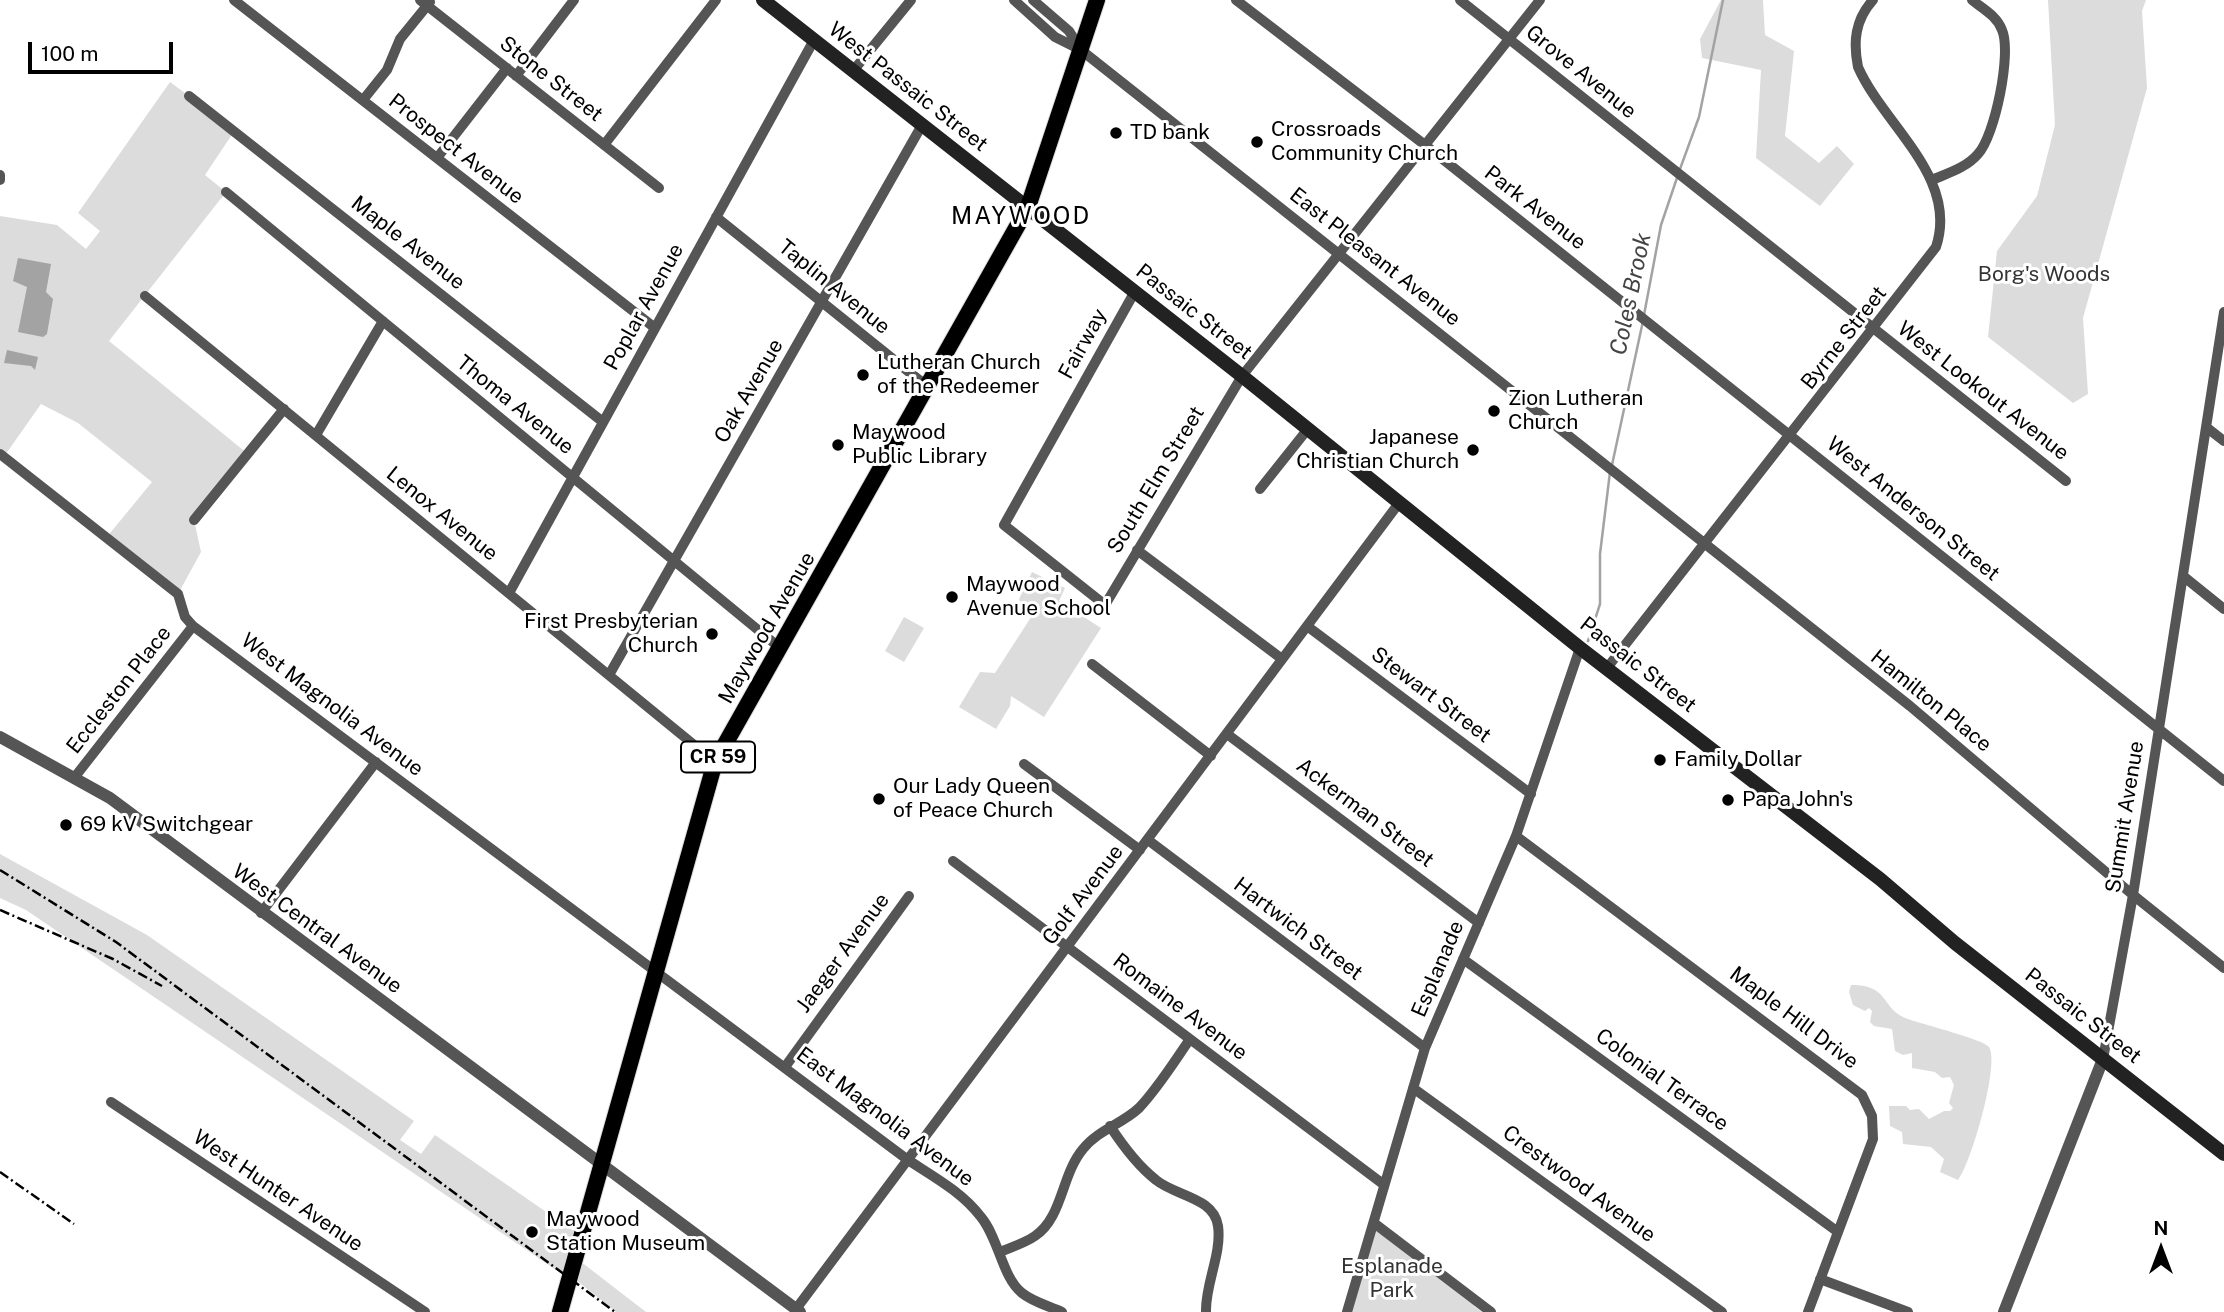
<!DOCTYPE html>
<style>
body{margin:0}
#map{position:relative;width:2224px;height:1312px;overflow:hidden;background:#fff;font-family:"Public Sans",sans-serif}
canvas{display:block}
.north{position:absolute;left:2126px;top:1214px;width:70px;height:70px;-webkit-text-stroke:5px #fff;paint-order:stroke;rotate:0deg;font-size:19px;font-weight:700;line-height:28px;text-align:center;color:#000}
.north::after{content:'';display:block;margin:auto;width:24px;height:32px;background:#000;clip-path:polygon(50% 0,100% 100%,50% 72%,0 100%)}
.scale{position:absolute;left:28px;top:42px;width:145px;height:32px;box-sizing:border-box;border:4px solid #000;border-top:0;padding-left:9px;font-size:21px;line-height:24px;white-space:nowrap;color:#000;-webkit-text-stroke:5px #fff;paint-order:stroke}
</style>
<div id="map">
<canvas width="2224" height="1312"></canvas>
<div class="north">N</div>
<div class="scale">100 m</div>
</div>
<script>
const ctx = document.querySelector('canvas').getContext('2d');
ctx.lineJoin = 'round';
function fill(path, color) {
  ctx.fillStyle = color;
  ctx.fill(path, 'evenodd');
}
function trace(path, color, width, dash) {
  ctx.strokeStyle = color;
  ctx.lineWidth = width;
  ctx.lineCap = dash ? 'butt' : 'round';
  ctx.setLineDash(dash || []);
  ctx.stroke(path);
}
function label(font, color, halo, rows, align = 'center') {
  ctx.font = font + ' "Public Sans",sans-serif';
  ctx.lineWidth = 6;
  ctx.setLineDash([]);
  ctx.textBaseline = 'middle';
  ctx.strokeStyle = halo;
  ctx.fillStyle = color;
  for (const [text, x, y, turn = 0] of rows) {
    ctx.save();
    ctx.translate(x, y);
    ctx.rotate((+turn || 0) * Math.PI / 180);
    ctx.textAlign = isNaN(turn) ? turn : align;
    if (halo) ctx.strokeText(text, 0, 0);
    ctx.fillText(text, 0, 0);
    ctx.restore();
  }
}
fill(new Path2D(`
 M1721,0H1763L1765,35L1794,51L1785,136L1819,163L1837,146L1854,164L1820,206L1756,158L1761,70L1702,58L1700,39Z
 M2048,0H2146L2142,11L2147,88L2083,318L2088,394L2073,403L1988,337L1997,251L2037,196L2055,125Z
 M170,82L235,130L205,175L226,192L109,341L248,454L194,520L201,552L178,594L106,538L152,482L78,423L41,404L3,458L0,457V216L57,225L86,249L100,231L78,213Z
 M1032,572L1065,588L1059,601L1101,628L1044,717L1011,696L1010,706L996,729L959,707L980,672L995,673L1035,611L1023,607L1019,599Z
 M904,617L924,628L904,662L885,651Z
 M0,854L147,935L414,1121L400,1140L421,1154L435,1135L578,1234L565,1276L26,910L0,898Z
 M1851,985C1891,985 1880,1009 1908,1019C1921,1024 1983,1039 1989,1047C2000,1064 1971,1164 1958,1180L1940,1172L1944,1159L1931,1147L1903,1144L1902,1132L1890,1126L1889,1106H1906L1910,1110L1919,1109L1929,1119L1944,1111H1950L1953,1108L1949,1103L1954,1085L1950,1077L1942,1078L1935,1072L1912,1068V1053L1903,1055L1895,1051L1892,1029L1874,1026L1870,1022L1872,1011L1869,1008L1865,1011L1853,1005L1849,992Z
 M1374,1223L1477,1301L1474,1306L1482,1312H1347Z
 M576,1258L646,1312H616L571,1276Z`), '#dcdcdc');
fill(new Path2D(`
 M18,258L51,264L46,292L53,299L47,334L43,337L18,332L27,287L13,281Z
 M7,350L38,357L35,370L31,366L4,363Z`), '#a3a3a3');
trace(new Path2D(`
 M1680,169L1699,117L1723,0
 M1644,315L1661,225L1678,175
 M1612,465L1643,321
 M1588,641L1600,604V554L1610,472`), '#a3a3a3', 2.5);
const primary = new Path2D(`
 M560,1312L715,762L1028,207L1097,0`);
trace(primary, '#dbdbdb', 18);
trace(new Path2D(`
 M234,0L655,328
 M420,0L659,188
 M1014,0L1055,37L1081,50L1910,706L2133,895L2224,968
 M1033,0L1069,31L1081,50
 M1236,0L1425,145L2224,781
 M1460,0L2066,481
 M853,71L911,0
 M516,76L574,0
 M189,96L603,422
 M363,100L387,70L400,39L430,2
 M604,145L716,0
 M437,158L507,68
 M0,175V180
 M1932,180C1948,173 1966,168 1978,154C1995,136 2012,52 2002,30C1997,16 1983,9 1972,0
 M226,192L780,648
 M716,217L929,388
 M1134,293L1004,525L1105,605L1242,376L1540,0
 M145,296L715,762
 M2206,427L2224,441
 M316,435L383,321
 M0,454L178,594L185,617L193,626L908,1160C934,1177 962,1192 981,1217C999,1239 1002,1277 1022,1293C1033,1302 1049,1306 1062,1312
 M1260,489L1307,430
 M194,520L284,409
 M1137,550L1282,659
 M2183,576L2224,609
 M509,593L814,40
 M1307,626L1531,794
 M1092,664L1211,756
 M1607,668L1936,247C1959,177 1884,126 1858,67C1853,42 1855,20 1873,0
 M609,675L922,125
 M1227,734L1479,923
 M1024,764L1140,850
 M74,778L193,626
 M1516,836L1862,1095L1872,1116L1873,1139L1808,1312
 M1148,840L1425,1048
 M953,861L1383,1184
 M261,913L376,762
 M1463,959L1838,1232
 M2103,1059L2133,895L2224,312
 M785,1067L909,896
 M1413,1088L1722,1312
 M111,1102L425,1312
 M1110,1126C1123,1146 1137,1165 1156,1180C1175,1196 1214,1197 1218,1226C1222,1254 1205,1284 1206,1312
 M1374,1223L1491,1312
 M1000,1252C1012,1247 1025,1243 1035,1236C1063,1217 1061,1175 1083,1149C1098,1130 1122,1124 1139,1108C1158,1088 1174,1062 1190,1039
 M1820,1279L1908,1312
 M796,1309L1399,503
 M1347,1312L1425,1048L1516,836L1580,648`), '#555', 10);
trace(new Path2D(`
 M0,737L110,798L800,1312
 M2004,1312L2103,1059`), '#555', 12);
trace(new Path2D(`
 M763,0L1242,376L1580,648L1880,879L1955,943L2224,1154`), '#222', 14);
trace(primary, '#000', 16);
trace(new Path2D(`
 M0,870L116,942L615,1312
 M0,910L113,959L162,986
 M0,1172L74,1224`), '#000', 2.5, [10, 3.5, 2, 3.5]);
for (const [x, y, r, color] of [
 [1116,133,7,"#000"],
 [1257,142,7,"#000"],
 [863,375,7,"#000"],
 [1494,411,7,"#000"],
 [838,445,7,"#000"],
 [1473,450,7,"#000"],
 [952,597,7,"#000"],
 [712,634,7,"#000"],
 [1660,760,7,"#000"],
 [879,799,7,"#000"],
 [1728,800,7,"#000"],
 [66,825,7,"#000"],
 [532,1232,7,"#000"]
]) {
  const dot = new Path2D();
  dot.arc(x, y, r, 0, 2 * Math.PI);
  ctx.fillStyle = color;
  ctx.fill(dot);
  trace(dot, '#fff', 2.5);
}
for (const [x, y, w] of [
 [718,757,74]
]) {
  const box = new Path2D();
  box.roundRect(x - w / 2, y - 15.5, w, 31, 5);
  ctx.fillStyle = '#fff';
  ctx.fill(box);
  trace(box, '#000', 2);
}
label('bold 19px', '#000', null, [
 ["CR 59",718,757]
]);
label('21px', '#000', '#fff', [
 ["Grove Avenue",1581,72,39],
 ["Stone Street",551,79,38],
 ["West Passaic Street",908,87,38],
 ["Prospect Avenue",456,149,38],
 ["Park Avenue",1535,208,38],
 ["Maple Avenue",408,243,38],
 ["East Pleasant Avenue",1375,257,38],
 ["Taplin Avenue",834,287,39],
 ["Poplar Avenue",644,307,-61],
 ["Passaic Street",1194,312,38],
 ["Byrne Street",1844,338,-52],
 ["Fairway",1083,344,-61],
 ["Oak Avenue",749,391,-60],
 ["West Lookout Avenue",1983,391,38],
 ["Thoma Avenue",515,405,39],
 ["South Elm Street",1156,480,-59],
 ["West Anderson Street",1913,509,39],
 ["Lenox Avenue",442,514,39],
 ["Maywood Avenue",767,628,-60],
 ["Passaic Street",1638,665,38],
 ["Eccleston Place",119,690,-52],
 ["Stewart Street",1431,695,37],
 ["Hamilton Place",1931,701,39],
 ["West Magnolia Avenue",332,705,37],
 ["Ackerman Street",1365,813,37],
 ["Summit Avenue",2125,817,-81],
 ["Golf Avenue",1083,895,-53],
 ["West Central Avenue",317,929,36],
 ["Hartwich Street",1298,929,37],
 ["Jaeger Avenue",843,953,-54],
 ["Esplanade",1438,969,-67],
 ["Romaine Avenue",1180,1007,37],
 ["Passaic Street",2083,1016,38],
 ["Maple Hill Drive",1794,1018,37],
 ["Colonial Terrace",1662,1080,36],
 ["East Magnolia Avenue",885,1117,37],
 ["Crestwood Avenue",1579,1184,36],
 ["West Hunter Avenue",278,1191,34]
]);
label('21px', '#000', '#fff', [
 ["Crossroads",1271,130],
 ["Community Church",1271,154],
 ["TD bank",1130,133],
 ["Lutheran Church",877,363],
 ["of the Redeemer",877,387],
 ["Zion Lutheran",1508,399],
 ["Church",1508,423],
 ["Maywood",852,433],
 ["Public Library",852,457],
 ["Japanese",1459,438,"right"],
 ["Christian Church",1459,462,"right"],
 ["Maywood",966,585],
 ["Avenue School",966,609],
 ["First Presbyterian",698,622,"right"],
 ["Church",698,646,"right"],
 ["Family Dollar",1674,760],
 ["Our Lady Queen",893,787],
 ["of Peace Church",893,811],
 ["Papa John's",1742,800],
 ["69 kV Switchgear",80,825],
 ["Maywood",546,1220],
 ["Station Museum",546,1244]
], 'left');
label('21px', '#333', '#fff', [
 ["Borg's Woods",2044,275],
 ["Esplanade",1392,1267],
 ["Park",1392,1291]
]);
label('italic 23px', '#444', '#fff', [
 ["Coles Brook",1631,294,-78]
]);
ctx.letterSpacing = '2px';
label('24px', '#000', '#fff', [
 ["MAYWOOD",1021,217]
]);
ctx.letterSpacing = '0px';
</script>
